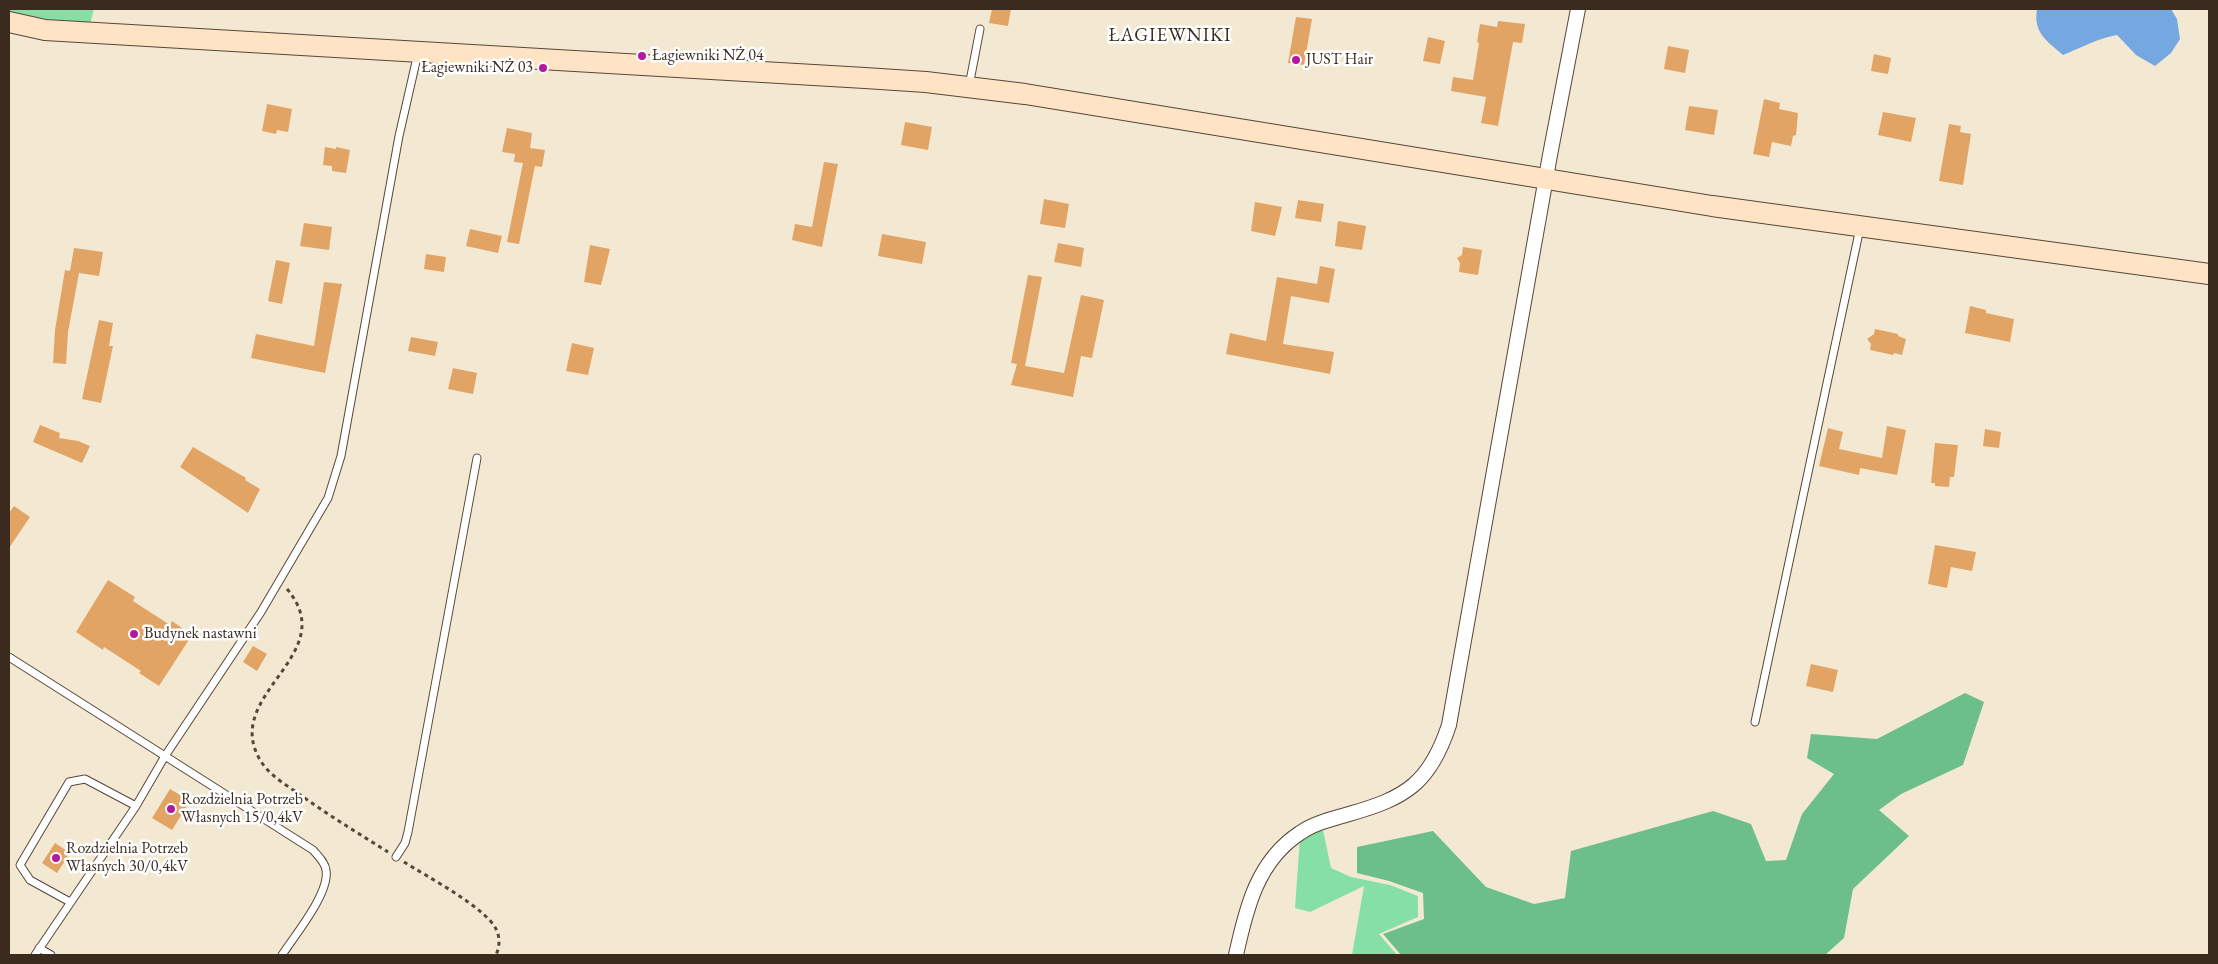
<!DOCTYPE html>
<meta charset="utf-8">
<style>
body{margin:0}
#map{position:relative;width:2218px;height:964px;overflow:hidden;background:#f3e9d3;font-family:"EB Garamond",serif}
canvas{display:block}
.frame{position:absolute;inset:0;border:10px solid #3b2a1e;pointer-events:none}
</style>
<div id="map">
<canvas width="2218" height="964"></canvas>
<div class="frame"></div>
</div>
<script>
const ctx = document.querySelector('canvas').getContext('2d');
ctx.lineJoin = 'round';
function fill(path, color) {
  ctx.fillStyle = color;
  ctx.fill(path, 'evenodd');
}
function trace(path, color, width, dash) {
  ctx.strokeStyle = color;
  ctx.lineWidth = width;
  ctx.lineCap = dash ? 'butt' : 'round';
  ctx.setLineDash(dash || []);
  ctx.stroke(path);
}
function label(font, color, halo, rows, align = 'center') {
  ctx.font = font + ' "EB Garamond",serif';
  ctx.lineWidth = 5;
  ctx.setLineDash([]);
  ctx.textBaseline = 'middle';
  ctx.strokeStyle = halo;
  ctx.fillStyle = color;
  for (const [text, x, y, turn = 0] of rows) {
    ctx.save();
    ctx.translate(x, y);
    ctx.rotate((+turn || 0) * Math.PI / 180);
    ctx.textAlign = isNaN(turn) ? turn : align;
    if (halo) ctx.strokeText(text, 0, 0);
    ctx.fillText(text, 0, 0);
    ctx.restore();
  }
}
fill(new Path2D(`
 M9,9H94L89,28L9,14Z
 M1323,830L1331,868L1351,877L1390,885L1418,896V917L1379,934L1397,955H1352L1364,886L1310,912L1295,908L1300,837Z`), '#86e0a5');
fill(new Path2D(`
 M1965,693L1984,702L1963,765L1901,794L1879,810L1909,836L1853,889L1844,938L1825,955H1401L1383,934L1424,919L1423,893L1389,881L1357,873V847L1433,831L1486,887L1534,904L1565,898L1571,851L1713,811L1751,824L1766,861L1786,860L1802,814L1834,774L1807,758L1811,734L1877,739Z`), '#6cbe8a');
fill(new Path2D(`
 M2037,9H2171L2177,19L2180,39L2171,53L2155,66L2136,55L2117,35C2098,38 2081,48 2063,55C2047,41 2033,33 2037,9Z`), '#75a8e1');
fill(new Path2D(`
 M992,9H1011L1008,26L989,23Z
 M1296,17L1312,19L1304,65L1288,63Z
 M1498,21L1525,24L1522,43L1513,42L1498,126L1481,123L1486,97L1451,91L1453,77L1473,80L1479,43L1477,42L1480,24L1497,27Z
 M1428,37L1445,41L1440,64L1423,61Z
 M1668,46L1689,50L1685,73L1664,69Z
 M1874,54L1891,58L1888,74L1871,71Z
 M1764,99L1780,103L1779,109L1798,113L1796,135L1793,136L1791,146L1772,142L1769,157L1753,154Z
 M267,104L292,109L288,132L277,130L276,134L262,131Z
 M1689,106L1718,110L1714,135L1685,130Z
 M1883,112L1916,118L1911,142L1878,135Z
 M905,122L932,127L928,150L901,145Z
 M1949,124L1961,126L1960,132L1971,134L1963,185L1939,181Z
 M507,128L532,133L530,148L545,150L542,167L535,166L519,244L507,242L523,163L514,162L515,154L502,152Z
 M325,147L336,149V147L350,150L346,173L332,171V166L323,165Z
 M824,162L838,164L822,247L792,240L795,224L812,227Z
 M1044,199L1069,204L1065,228L1040,224Z
 M1298,200L1324,204L1321,222L1295,218Z
 M1255,202L1282,207L1275,236L1251,231Z
 M1338,221L1366,226L1362,250L1335,246Z
 M304,223L332,227L329,250L300,246Z
 M470,229L502,236L498,253L466,246Z
 M882,234L926,242L922,264L878,256Z
 M1058,243L1084,248L1081,267L1054,262Z
 M590,245L610,249L601,285L584,282Z
 M1463,247L1482,250L1478,275L1459,272L1460,263L1457,258L1462,255Z
 M74,248L103,252L99,276L79,273L68,332L66,364L53,363L55,330L65,270L70,271Z
 M426,254L446,257L444,272L424,269Z
 M276,260L290,263L282,304L268,301Z
 M1320,266L1335,269L1329,303L1291,296L1283,344L1334,352L1330,374L1226,354L1230,333L1266,341L1277,277L1317,284Z
 M1028,275L1042,277L1025,366L1064,373L1081,295L1104,300L1092,358L1081,356L1073,397L1011,385L1017,364L1011,363Z
 M324,282L342,284L325,373L251,358L256,334L314,346Z
 M1970,306L1986,310V313L2014,319L2010,342L1965,333Z
 M99,320L113,323L109,346H113L101,403L82,399Z
 M1875,329L1898,334V336L1906,339L1902,355L1894,353L1893,355L1870,350L1871,344L1867,339L1874,334Z
 M411,337L438,342L435,356L408,351Z
 M572,343L594,348L588,375L566,371Z
 M453,368L477,373L473,394L448,389Z
 M40,425L60,433L59,438L78,441L90,446L82,463L33,442Z
 M1887,426L1906,430L1897,475L1860,468L1859,475L1819,466L1828,428L1843,432L1839,449L1882,458Z
 M1985,429L2001,432L1999,448L1983,446Z
 M1935,443L1958,445L1954,477H1950L1949,487L1935,486V483H1931Z
 M193,447L246,478L245,480L260,489L248,513L180,467Z
 M14,506L30,517L9,548V513Z
 M1935,545L1976,552L1972,571L1951,567L1947,588L1928,584Z
 M108,580L135,597L133,601L170,625L172,621L192,635L159,686L139,673L141,671L104,647L103,650L76,632Z
 M253,646L267,654L257,671L243,662Z
 M1811,664L1838,670L1833,692L1806,686Z
 M170,789L190,801L172,830L152,818Z
 M55,843L70,853L57,873L42,863Z`), '#e1a465');
const lane = new Path2D(`
 M969,86L980,29
 M9,657L313,850C318,856 325,862 326,870C330,893 295,935 282,955
 M1755,722L1860,228
 M396,857L405,843L408,832L477,458
 M70,902L30,880L20,865L69,782L85,779L136,806
 M39,948L51,955
 M35,955L136,806L165,756L261,612L328,498L341,456L399,136L418,53`);
const street = new Path2D(`
 M1236,955C1246,909 1257,861 1300,833C1314,823 1332,819 1349,814C1406,798 1430,783 1449,725L1550,155L1578,9`);
const secondary = new Path2D(`
 M9,22L45,30L865,78L926,82L1025,94L1712,206L2209,274`);
trace(lane, '#574739', 9);
trace(street, '#574739', 16);
trace(secondary, '#574739', 22);
trace(new Path2D(`
 M287,589C344,656 217,695 262,763C271,776 286,785 299,794C328,815 358,833 388,852
 M404,862C426,876 485,907 496,929C500,937 500,946 496,955`), '#574739', 3, [4, 4]);
trace(lane, '#fff', 7);
trace(street, '#fff', 14);
trace(secondary, '#fee4c5', 20);
for (const [x, y, r, color] of [
 [642,56,5,"#b5179e"],
 [1296,60,5,"#b5179e"],
 [543,68,5,"#b5179e"],
 [134,634,5,"#b5179e"],
 [171,809,5,"#b5179e"],
 [56,858,5,"#b5179e"]
]) {
  const dot = new Path2D();
  dot.arc(x, y, r, 0, 2 * Math.PI);
  ctx.fillStyle = color;
  ctx.fill(dot);
  trace(dot, '#fff', 2);
}
label('16px', '#3b2a1e', '#fff', [
 ["Łagiewniki NŻ 04",652,56],
 ["JUST Hair",1306,60],
 ["Łagiewniki NŻ 03",533,68,"right"],
 ["Budynek nastawni",144,634],
 ["Rozdzielnia Potrzeb",181,800],
 ["Własnych 15/0,4kV",181,818],
 ["Rozdzielnia Potrzeb",66,849],
 ["Własnych 30/0,4kV",66,867]
], 'left');
ctx.letterSpacing = '1px';
label('19px', '#3b2a1e', '#fff', [
 ["ŁAGIEWNIKI",1170,36]
]);
ctx.letterSpacing = '0px';
</script>
